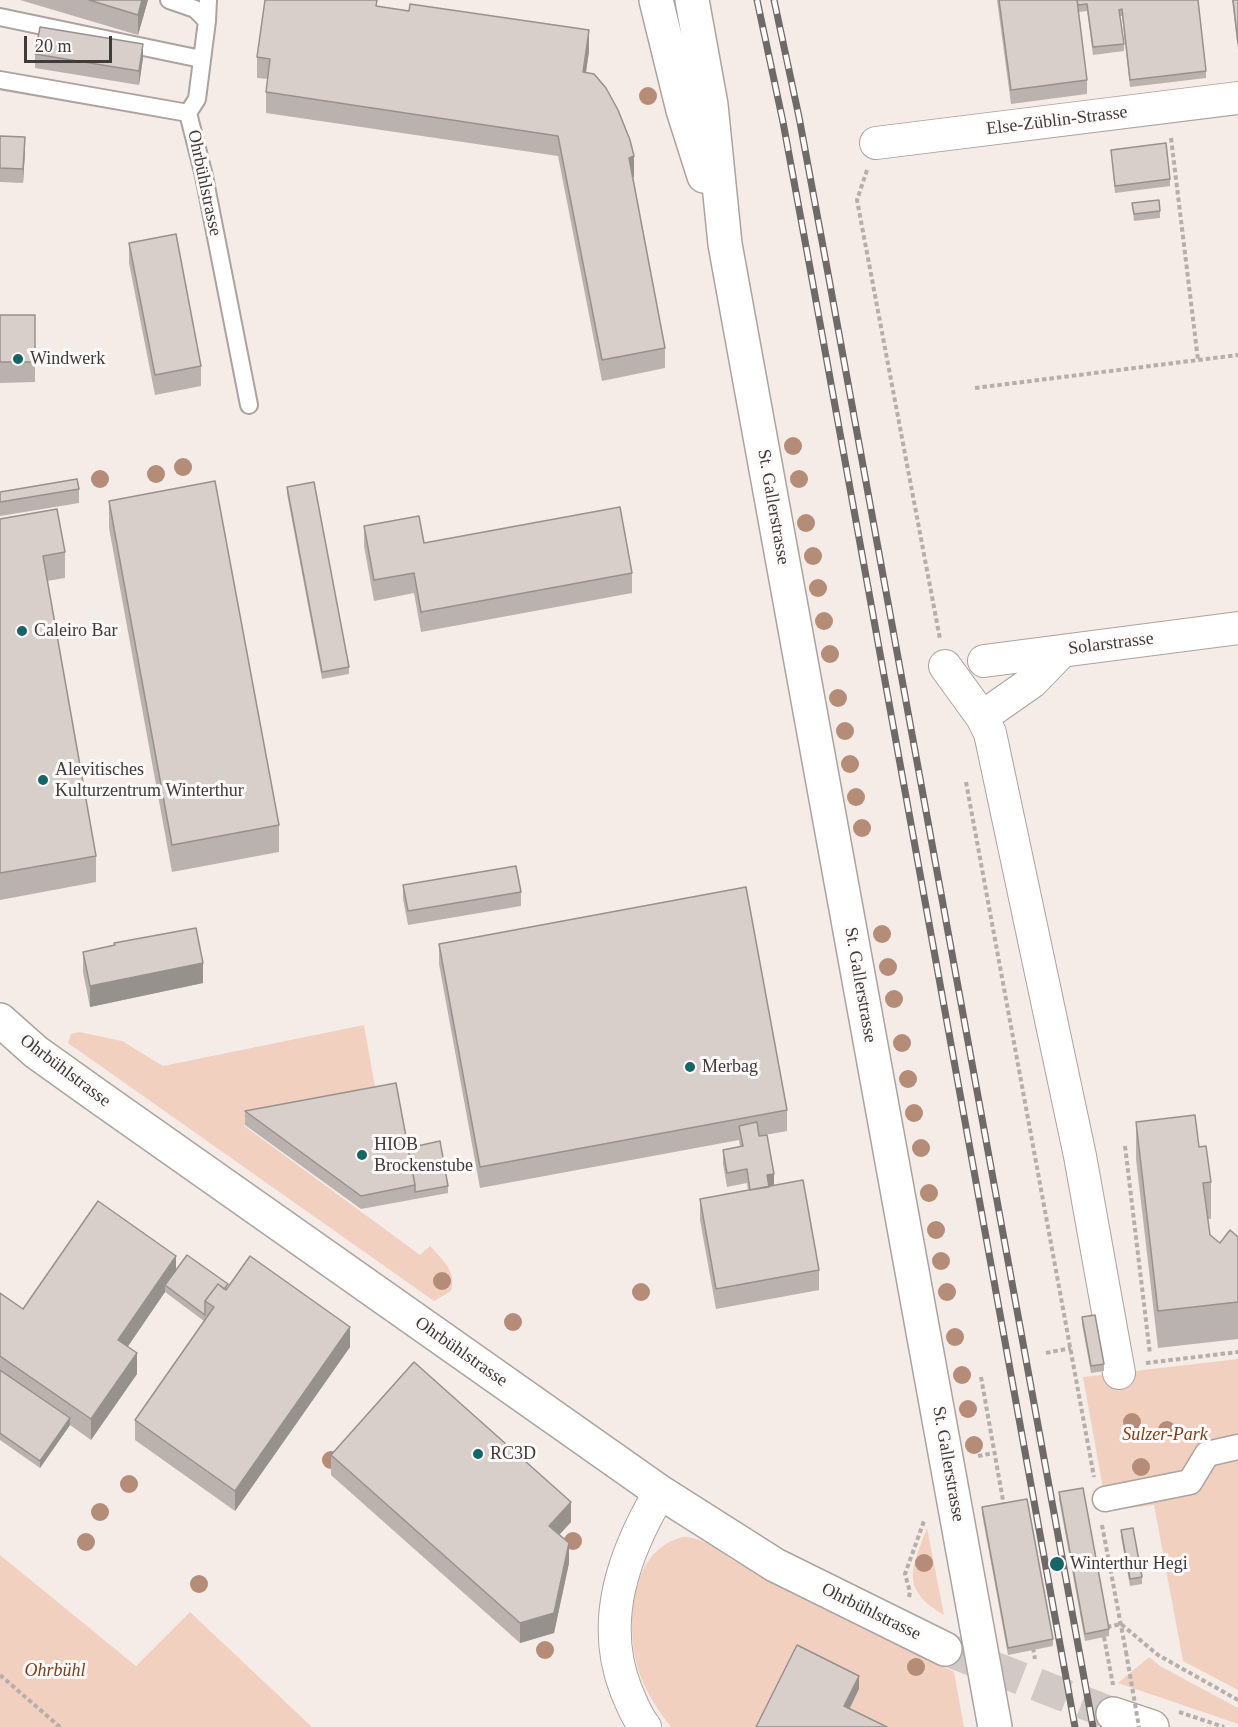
<!DOCTYPE html>
<meta charset="utf-8">
<style>
body{margin:0}
#map{position:relative;width:1238px;height:1727px;overflow:hidden;background:#f5ece8;font-family:Georgia,serif}
canvas{display:block}
.scale{position:absolute;left:24px;top:36px;width:88px;height:27px;box-sizing:border-box;border:3px solid #3f3b3a;border-top:0;padding-left:8px;font-size:18px;line-height:21px;white-space:nowrap;color:#3f3b3a;-webkit-text-stroke:4px #fefaf9;paint-order:stroke}
</style>
<div id="map">
<canvas width="1238" height="1727"></canvas>
<div class="scale">20 m</div>
</div>
<script>
const ctx = document.querySelector('canvas').getContext('2d');
ctx.lineJoin = 'round';
function fill(path, color) {
  ctx.fillStyle = color;
  ctx.fill(path, 'evenodd');
}
function trace(path, color, width, dash) {
  ctx.strokeStyle = color;
  ctx.lineWidth = width;
  ctx.lineCap = dash ? 'butt' : 'round';
  ctx.setLineDash(dash || []);
  ctx.stroke(path);
}
function label(font, color, halo, rows, align = 'center') {
  ctx.font = font + ' Georgia,serif';
  ctx.lineWidth = 6;
  ctx.setLineDash([]);
  ctx.textBaseline = 'middle';
  ctx.strokeStyle = halo;
  ctx.fillStyle = color;
  for (const [text, x, y, turn = 0] of rows) {
    ctx.save();
    ctx.translate(x, y);
    ctx.rotate((+turn || 0) * Math.PI / 180);
    ctx.textAlign = isNaN(turn) ? turn : align;
    if (halo) ctx.strokeText(text, 0, 0);
    ctx.fillText(text, 0, 0);
    ctx.restore();
  }
}
fill(new Path2D(`
 M364,1025L377,1098L243,1125L420,1255L430,1246C442,1259 457,1271 451,1291L434,1301L68,1043L71,1034L79,1032L122,1041L163,1066Z
 M1238,1359V1690L1183,1661L1154,1505L1107,1511L1083,1377Z
 M927,1528L944,1615C899,1589 912,1568 927,1528Z
 M683,1537C702,1536 719,1552 736,1562C806,1603 880,1636 954,1672L964,1727H671C659,1712 647,1694 640,1675C625,1632 627,1550 683,1537Z
 M0,1555L136,1666L190,1612L312,1727H0Z
 M1149,1657L1160,1666L1238,1708V1724L1118,1683Z`), '#f2d0bf');
trace(new Path2D(`
 M945,1649L1113,1714`), '#d1c9c5', 33, [33, 16]);
const service = new Path2D(`
 M169,0L195,9L207,21L197,99L188,113
 M0,17L201,59
 M207,21L208,0
 M0,80L188,113L204,176L249,405`);
const pedestrian = new Path2D(`
 M1105,1499L1190,1482L1207,1454L1238,1447`);
const minor = new Path2D(`
 M876,143L1238,98
 M984,661L1238,628
 M945,666L982,717L990,733L1080,1156L1119,1373
 M982,717L1032,682L1062,651
 M645,1727C636,1716 632,1704 626,1690C599,1621 624,1553 660,1492`);
const tertiary = new Path2D(`
 M0,1020L36,1052L99,1097L660,1492L775,1565L945,1649
 M1113,1714L1152,1727`);
const primary = new Path2D(`
 M656,0L683,110L704,176
 M692,0L711,105L725,244L995,1727`);
trace(service, '#aba39f', 20);
trace(pedestrian, '#aba39f', 27);
trace(minor, '#aba39f', 34);
trace(tertiary, '#aba39f', 36);
trace(primary, '#aba39f', 36);
trace(new Path2D(`
 M1171,138L1198,360
 M867,170L857,200L940,639
 M975,388L1238,355
 M966,782L1094,1477
 M1125,1146L1150,1354
 M1046,1353L1071,1348
 M1146,1363L1238,1352
 M981,1377L1004,1506
 M978,1456L994,1453
 M1102,1525L1126,1652
 M909,1597L910,1592L905,1574L924,1521
 M1107,1627L1121,1624L1158,1655L1238,1700
 M1104,1637L1113,1685
 M1033,1648L1035,1659
 M0,1675L60,1727
 M1179,1712L1224,1727`), '#b5aeab', 4, [4.5, 3]);
trace(service, '#fff', 16);
trace(pedestrian, '#fff', 24);
trace(minor, '#fff', 32);
trace(tertiary, '#fff', 33);
trace(primary, '#fff', 33);
const rail = new Path2D(`
 M757,0L783,122L810,268L1075,1727
 M774,0L799,117L827,268L1093,1727`);
trace(rail, '#6f6968', 7);
trace(rail, '#fefaf9', 4.5, [14]);
trace(new Path2D(`
 M1126,1652L1139,1727`), '#b5aeab', 4, [4.5, 3]);
ctx.fillStyle = '#b48c77';
for (const [x, y] of [
 [648,96],
 [793,446],
 [183,467],
 [156,474],
 [100,479],
 [799,479],
 [806,523],
 [813,556],
 [818,588],
 [824,621],
 [830,654],
 [838,698],
 [845,731],
 [850,764],
 [856,797],
 [862,828],
 [882,934],
 [888,967],
 [894,999],
 [902,1043],
 [908,1079],
 [914,1113],
 [921,1148],
 [929,1193],
 [936,1230],
 [941,1261],
 [442,1281],
 [641,1292],
 [947,1292],
 [513,1322],
 [955,1337],
 [962,1375],
 [968,1409],
 [1132,1422],
 [1167,1430],
 [974,1445],
 [331,1460],
 [1141,1467],
 [129,1484],
 [100,1512],
 [573,1541],
 [86,1542],
 [924,1563],
 [199,1584],
 [545,1650],
 [916,1667]
]) {
  ctx.beginPath();
  ctx.arc(x, y, 9, 0, 2 * Math.PI);
  ctx.fill();
}
fill(new Path2D(`
 M20,0H148L138,35Z
 M997,0H1198L1206,71V78L1130,87L1122,16H1120L1124,44V51L1093,55L1087,11L1079,12L1087,80V94L1011,104Z
 M1232,0H1238V50Z
 M377,6L589,51L586,72L634,177H633L665,348V368L602,381L558,156L266,113V92L268,79L257,78V57Z
 M35,54L143,58L139,85L35,68Z
 M0,136L25,151L23,183L0,182Z
 M1111,150L1170,179V186L1115,193Z
 M1132,203L1160,211V218L1134,221Z
 M129,243L201,366V386L155,395L129,263Z
 M0,315H35V382L0,383Z
 M287,487L349,667V674L322,679L287,494Z
 M79,489V503L0,516V492Z
 M109,501L279,825V852L172,872L109,528Z
 M0,519L65,552V578L47,581L96,856V882L0,900Z
 M364,526L424,543L632,573V593L421,632L414,593L374,601L364,546Z
 M403,885L521,892V906L408,925L403,899Z
 M114,943L203,983L90,1007L83,972V952L114,945Z
 M439,944L787,1110V1131L759,1136L774,1186L819,1270V1290L716,1309L700,1220V1199L748,1190L747,1183L727,1187L723,1164V1150L740,1147L739,1140L480,1188L439,964Z
 M245,1111L408,1148L448,1186V1193L361,1209L245,1125Z
 M1136,1122L1199,1147L1211,1182V1219H1208L1210,1235L1220,1243L1238,1237V1339L1158,1348L1136,1159Z
 M176,1269L228,1288L350,1347L235,1511L135,1440V1420L204,1321L165,1292L127,1347L137,1374L91,1440L70,1425L40,1468L0,1440V1293L23,1309Z
 M1082,1317L1104,1364V1371L1091,1373L1082,1324Z
 M331,1455L571,1522L559,1535L569,1563L554,1633L520,1643L331,1475Z
 M1059,1492L1109,1629V1636L1085,1641L1059,1499Z
 M982,1507L1053,1639V1646L1008,1655L982,1514Z
 M1121,1530L1142,1577V1584L1130,1586L1121,1537Z`), '#bab2af');
fill(new Path2D(`
 M142,0H148L138,35V15Z
 M589,30V51L583,92V72Z
 M143,44V58L139,85V71Z
 M25,137V151L23,183V169Z
 M634,156V177L629,178V158Z
 M203,963V983L90,1007V986Z
 M774,1174V1188L767,1189V1175Z
 M176,1256V1276L165,1285V1292L118,1361V1340Z
 M350,1327V1347L235,1511V1491Z
 M137,1353V1374L91,1440V1419Z
 M70,1418V1425L40,1468V1461Z
 M571,1502V1522L549,1546V1526Z
 M569,1543V1563L554,1633L520,1643V1623Z
 M859,1676V1689L844,1720V1706Z`), '#97918e');
const building = new Path2D(`
 M89,0H142L138,15Z
 M265,0H377L376,6L409,11L410,4L589,30L583,72L594,74L606,88L618,110L630,140L634,156L629,158L665,348L602,360L558,136L266,92L270,59L257,57Z
 M999,0H1077L1087,80L1011,90Z
 M1077,0H1198L1206,71L1130,80L1122,9L1119,10L1124,44L1093,47L1087,4L1078,5Z
 M1233,0H1238V43Z
 M40,27L143,44L139,71L35,54Z
 M0,136L25,137L23,169L0,168Z
 M1166,143L1170,179L1115,186L1111,150Z
 M1159,200L1160,211L1134,214L1132,203Z
 M176,234L201,366L155,375L129,243Z
 M0,315H35V362H0Z
 M77,479L79,489L0,502V492Z
 M215,481L279,825L172,845L109,501Z
 M314,482L349,667L322,672L287,487Z
 M620,507L632,573L421,612L414,573L374,580L364,526L419,516L424,543Z
 M57,509L65,552L43,556L96,856L0,873V519Z
 M516,866L521,892L408,911L403,885Z
 M746,887L787,1110L480,1167L439,944Z
 M196,928L203,963L90,986L83,952L115,945L114,943Z
 M396,1083L415,1185L361,1196L245,1111Z
 M1195,1115L1199,1147L1206,1146L1211,1182L1203,1183L1210,1235L1220,1243L1230,1230L1238,1237V1302L1158,1311L1136,1122Z
 M757,1122L759,1136L767,1135L774,1174L767,1175L769,1187L750,1190L747,1169L727,1173L723,1150L743,1146L739,1126Z
 M440,1141L448,1186L415,1192V1185L408,1148Z
 M803,1180L819,1270L716,1289L700,1199Z
 M98,1201L176,1256L118,1340L137,1353L91,1419L0,1356V1293L23,1309Z
 M187,1255L228,1284L224,1289L218,1284L205,1301V1315L165,1285Z
 M250,1256L350,1327L235,1491L135,1420L214,1307L205,1301L218,1284L226,1290Z
 M1095,1315L1104,1364L1091,1366L1082,1317Z
 M414,1362L571,1502L549,1526L569,1543L554,1613L520,1623L331,1455Z
 M0,1370L70,1418L40,1461L0,1433Z
 M1083,1488L1109,1629L1085,1634L1059,1492Z
 M1027,1499L1053,1639L1008,1648L982,1507Z
 M1133,1528L1142,1577L1130,1579L1121,1530Z
 M797,1645L859,1676L844,1706L887,1727H756Z`);
fill(building, '#d8cfcb');
trace(building, '#97918e', 1.5);
for (const [x, y, r, color] of [
 [18,359,6,"#166567"],
 [22,631,6,"#166567"],
 [43,780,6,"#166567"],
 [690,1067,6,"#166567"],
 [362,1155,6,"#166567"],
 [478,1454,6,"#166567"],
 [1057,1564,8,"#166567"]
]) {
  const dot = new Path2D();
  dot.arc(x, y, r, 0, 2 * Math.PI);
  ctx.fillStyle = color;
  ctx.fill(dot);
  trace(dot, '#fefaf9', 2);
}
label('18px', '#3f3b3a', '#fefaf9', [
 ["Else-Züblin-Strasse",1057,121,-7],
 ["Ohrbühlstrasse",204,183,78],
 ["St. Gallerstrasse",773,507,80],
 ["Solarstrasse",1111,644,-7],
 ["St. Gallerstrasse",860,985,80],
 ["Ohrbühlstrasse",65,1071,37],
 ["Ohrbühlstrasse",461,1352,35],
 ["St. Gallerstrasse",948,1464,80],
 ["Ohrbühlstrasse",871,1612,26]
]);
label('18px', '#3f3b3a', '#fefaf9', [
 ["Windwerk",30,359],
 ["Caleiro Bar",34,631],
 ["Alevitisches",55,770],
 ["Kulturzentrum Winterthur",55,791],
 ["Merbag",702,1067],
 ["HIOB",374,1145],
 ["Brockenstube",374,1166],
 ["RC3D",490,1454],
 ["Winterthur Hegi",1070,1564]
], 'left');
label('italic 18px', '#7f3e1a', '#fefaf9', [
 ["Sulzer-Park",1165,1435],
 ["Ohrbühl",55,1671]
]);
</script>
